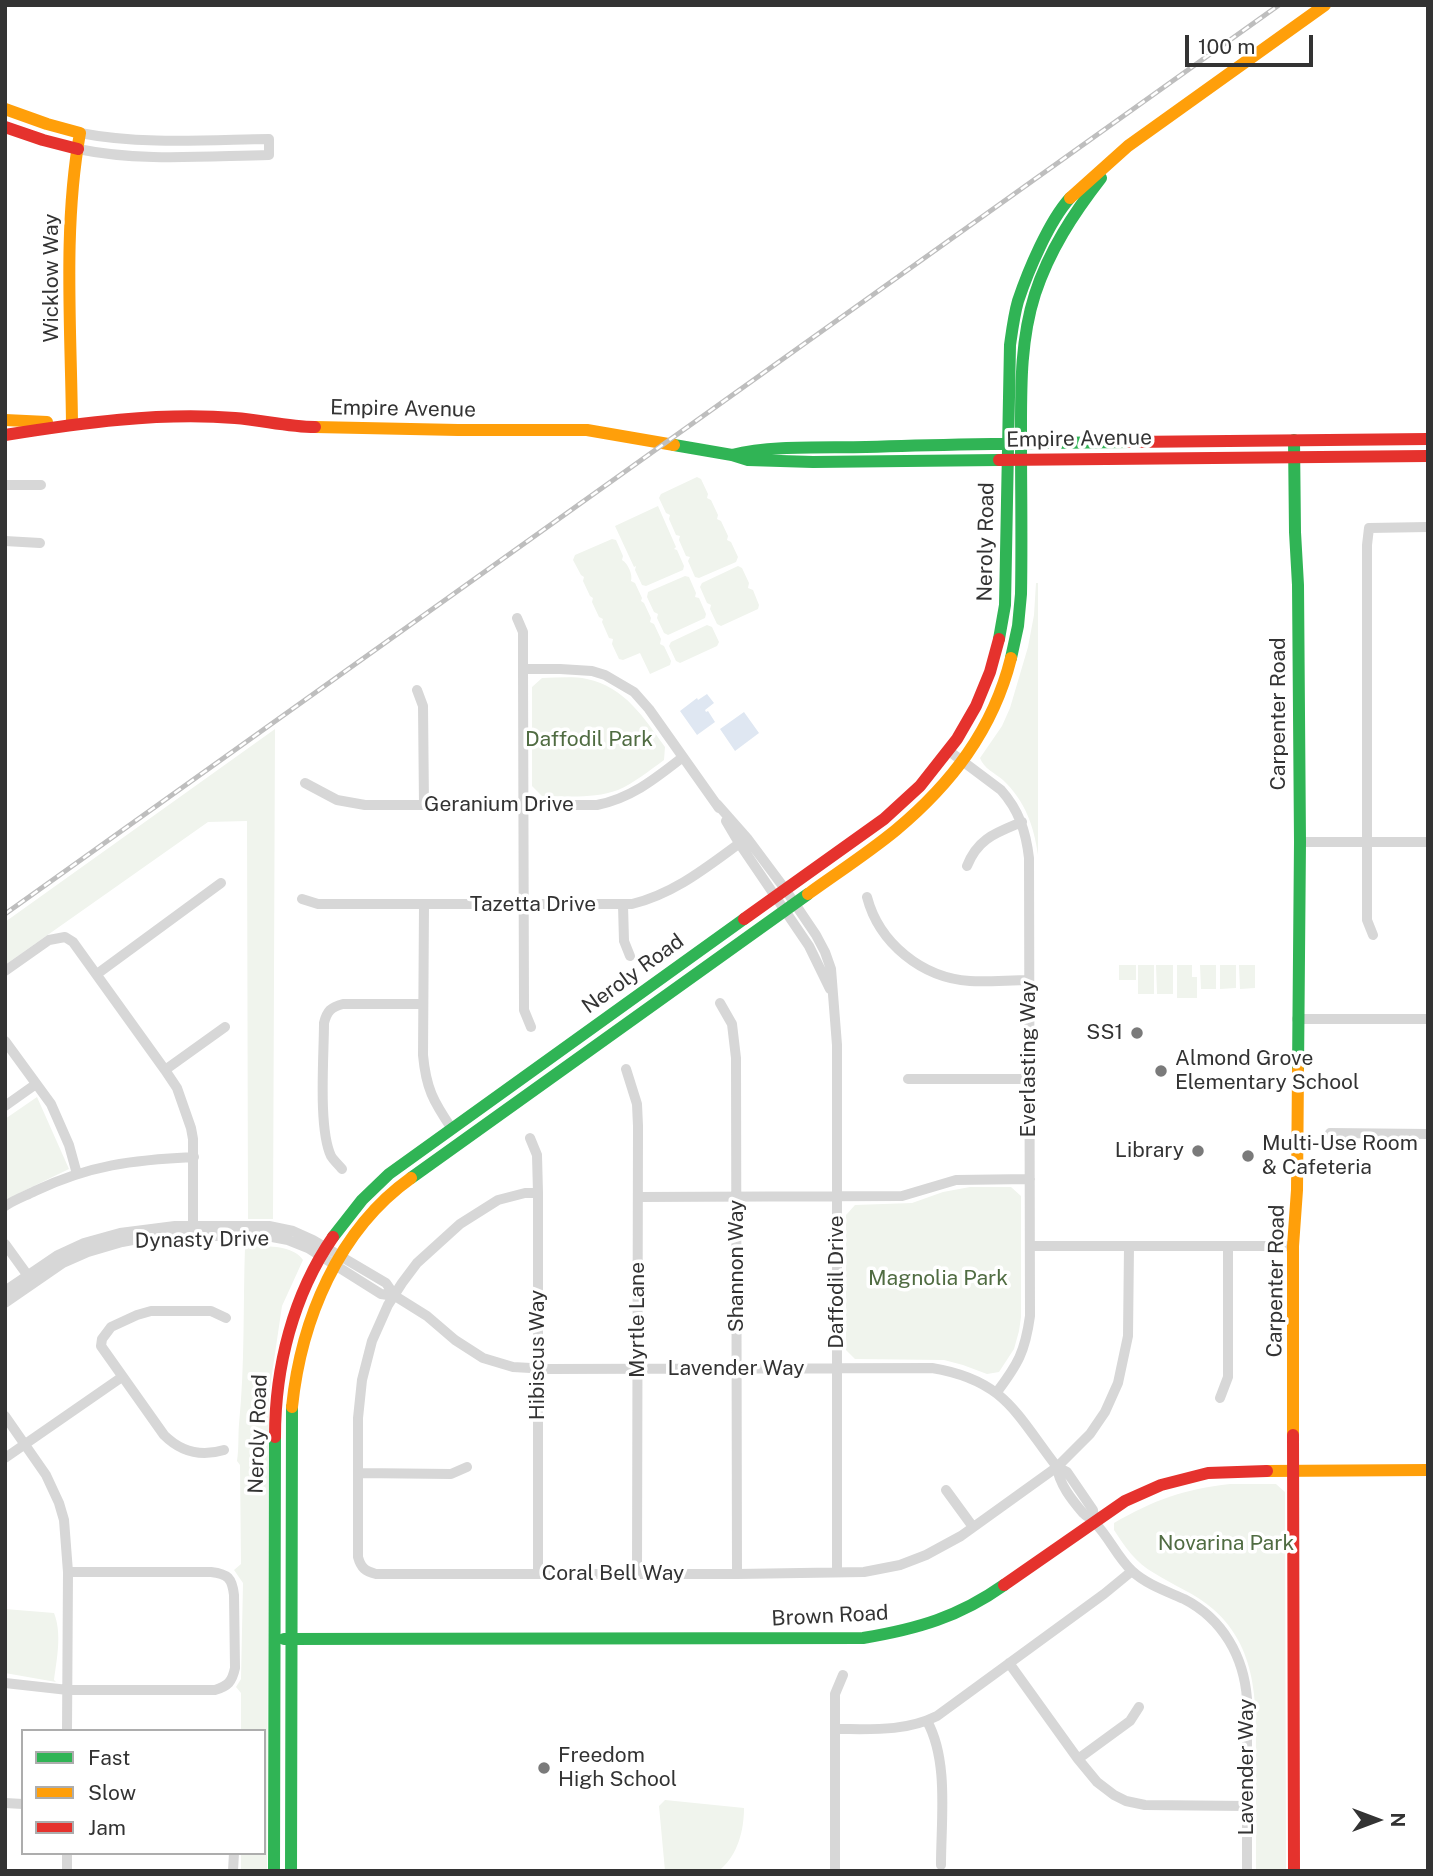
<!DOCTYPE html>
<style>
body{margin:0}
#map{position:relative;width:1433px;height:1876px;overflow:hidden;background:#fff;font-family:"Public Sans",sans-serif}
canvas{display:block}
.frame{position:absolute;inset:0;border:7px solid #333;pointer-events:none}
.legend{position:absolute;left:21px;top:1729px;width:245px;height:126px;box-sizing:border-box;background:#fff;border:2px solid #adadad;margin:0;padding:9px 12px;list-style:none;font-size:21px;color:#333}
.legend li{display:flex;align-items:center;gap:14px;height:35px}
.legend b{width:35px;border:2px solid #adadad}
.north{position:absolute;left:1342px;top:1785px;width:70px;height:70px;-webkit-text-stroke:5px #fff;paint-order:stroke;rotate:90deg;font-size:19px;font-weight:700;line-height:28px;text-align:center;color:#333}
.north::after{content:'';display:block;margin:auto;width:24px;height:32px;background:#333;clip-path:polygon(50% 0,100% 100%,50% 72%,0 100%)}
.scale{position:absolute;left:1185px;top:35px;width:128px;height:32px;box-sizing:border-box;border:4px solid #333;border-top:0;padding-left:9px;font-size:21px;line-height:24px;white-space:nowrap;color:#333;-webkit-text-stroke:5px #fff;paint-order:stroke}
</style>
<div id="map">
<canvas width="1433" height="1876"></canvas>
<div class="frame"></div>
<ul class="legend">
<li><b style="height:9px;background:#30b455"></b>Fast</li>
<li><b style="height:9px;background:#ff9f0a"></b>Slow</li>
<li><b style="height:9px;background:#e5322d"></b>Jam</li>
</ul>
<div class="north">N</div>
<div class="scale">100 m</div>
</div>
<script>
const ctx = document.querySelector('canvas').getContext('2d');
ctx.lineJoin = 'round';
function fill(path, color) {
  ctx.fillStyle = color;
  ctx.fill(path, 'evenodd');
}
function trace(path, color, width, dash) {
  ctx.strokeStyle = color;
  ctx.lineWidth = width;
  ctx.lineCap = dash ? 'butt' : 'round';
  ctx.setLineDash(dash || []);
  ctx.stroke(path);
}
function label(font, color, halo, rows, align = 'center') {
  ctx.font = font + ' "Public Sans",sans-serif';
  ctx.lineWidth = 7;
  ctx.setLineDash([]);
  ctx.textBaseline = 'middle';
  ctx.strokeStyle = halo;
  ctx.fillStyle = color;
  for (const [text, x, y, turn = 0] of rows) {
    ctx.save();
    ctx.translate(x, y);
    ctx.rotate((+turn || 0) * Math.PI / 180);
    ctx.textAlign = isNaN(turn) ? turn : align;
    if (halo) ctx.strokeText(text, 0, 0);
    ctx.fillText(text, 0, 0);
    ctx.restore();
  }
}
fill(new Path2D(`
 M697,477L701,479L708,494L707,498L711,500L718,515L717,519L721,521L728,536L727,540L731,542L738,557L736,562L699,578L695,577L688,561L690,557L686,556L679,540L680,536L676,535L669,519L670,515L666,513L659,498L661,494Z
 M658,506L676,547L674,549L677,550L684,566L683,570L646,586L642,585L635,570L636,566L634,567L615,526Z
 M612,539L616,540L623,556L622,560C628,563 633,575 631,581L635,583L642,598L641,601L644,603L651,618L650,622L654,624L661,639L660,644L664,646L671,661L670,665L650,674L640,653L623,660L619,659L612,644L613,639L609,638L602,622L603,619L599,617L592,602L593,598L590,596L583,581L584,577L581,575L573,560L575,555Z
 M738,566L742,568L749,583L748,588L753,590L759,605L758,609L721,626L717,624L710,609L711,605L707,603L700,587L702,583Z
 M685,576L689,577L696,593L695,597L699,598L706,614L705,618L668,635L664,633L657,618L658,614L654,612L647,597L648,592Z
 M1036,583H1038V855C1034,826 1025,801 1003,780C995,773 984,769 980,758L1002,726L1010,708L1028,647L1034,615Z
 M707,625L712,627L719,642L717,646L680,663L676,661L669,646L671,642Z
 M542,678C557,678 572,676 587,679C625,687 644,718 665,747L664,760C649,771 634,783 618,790C594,799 566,796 542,796L532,786V687Z
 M275,729L273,1219H248L247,821L208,822L5,965V922Z
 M1119,965H1136V980H1119Z
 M1138,965H1154V994H1138Z
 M1156,965H1173V994H1157Z
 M1177,965H1192V977H1197V998H1177Z
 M1200,965H1216V989H1201Z
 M1220,965H1236V988L1220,989Z
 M1239,965H1255V988L1240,989Z
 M37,1097L69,1169L5,1200V1119Z
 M970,1187H1011L1021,1196V1317L1019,1331L1014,1349L999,1372L987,1374L963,1365L944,1360L855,1359L846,1350V1215L855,1205L912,1203L943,1192Z
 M245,1246C262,1246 293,1244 303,1260L282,1306L269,1394L267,1871H241V1853H264V1731H241V1693L236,1687L241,1679L243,1583L234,1570L241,1564L240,1465L237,1461C239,1448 238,1436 239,1424C245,1365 243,1305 245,1246Z
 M1230,1484H1276L1285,1492L1286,1871H1256C1256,1837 1256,1803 1256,1769C1256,1711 1261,1651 1213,1609C1195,1593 1174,1586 1154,1573C1136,1563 1125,1547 1114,1530V1523C1154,1500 1184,1489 1230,1484Z
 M5,1609L54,1613C62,1633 57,1658 54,1680L56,1682L5,1673Z
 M665,1800L744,1808C744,1830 738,1854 721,1869L719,1871H665L659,1806Z`), '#f0f4ed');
fill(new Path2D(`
 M707,694L714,703L705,710L706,712L708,711L715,722L697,735L680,711L697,698L698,700Z
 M744,712L759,733L735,751L720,729Z`), '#dfe7f2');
trace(new Path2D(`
 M78,149C140,162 206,156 269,155V139C207,140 142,145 80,133
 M5,485H41
 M5,541L40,543
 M517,618L523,632V669L524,1010L531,1027
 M523,669H560L592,671L605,675L634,692L649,709L719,808
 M417,690L423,706L424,805
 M949,751L1001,790C1019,810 1026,832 1029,858L1030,1316C1025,1352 1018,1364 997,1392
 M305,783L337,800L365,805H597C632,798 656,778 683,757
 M717,804L747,838L785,889L816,935L825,952L831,969L837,1045V1572
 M726,821L739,843L809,946L830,989
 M1300,842H1428
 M967,866C978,838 996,833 1022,822
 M867,897C879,943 922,978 970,981C989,982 1010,980 1029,980
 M302,899L318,904H632C676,893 708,866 744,840
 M424,905L423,1055C426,1088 433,1101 452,1129
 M623,905L624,941L630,956
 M1373,935L1367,920V545L1369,528L1428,527
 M5,971L49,940L65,937L73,942L165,1070L177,1088L191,1128L193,1139V1232
 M97,974L221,883
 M720,1003L732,1024L736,1058L737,1574
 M1297,1019H1428
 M5,1041L51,1104L69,1145L77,1174
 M626,1069L637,1104L638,1126L637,1574
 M165,1070L225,1027
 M908,1079H1029
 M5,1106L36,1084
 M1330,1133L1428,1134
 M530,1138L537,1155L538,1193V1573
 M342,1169C339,1165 334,1161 331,1156C318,1128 324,1056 324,1023C327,1011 331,1007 343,1004H423
 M538,1193H525L498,1200L460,1224L417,1263L402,1283L388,1305L372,1341L362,1380L358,1418V1557C361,1568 365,1571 376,1574H737L864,1572L900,1565L926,1555L961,1536L1057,1467L1090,1434L1105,1412L1118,1383L1128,1336L1129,1246
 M638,1197L902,1196L956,1180L1030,1179
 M5,1206C14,1200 25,1196 35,1191C90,1165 132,1160 194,1157
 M5,1244L31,1280
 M1030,1246H1293
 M5,1291L58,1255L84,1243L120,1233L175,1226H269L293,1231L313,1240L386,1283L395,1296L427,1316L455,1340L483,1358L513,1367L548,1369L932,1368C1005,1380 1016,1414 1057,1467L1067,1472L1093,1510L1094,1521
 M5,1303L63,1263L88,1252L122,1242L154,1236H267L288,1240L308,1248L381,1294L395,1296
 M1220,1398L1228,1377V1246
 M5,1416L46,1475L59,1503L64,1520L68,1572L67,1731
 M224,1450C201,1457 181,1452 164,1435L101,1346L102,1339L111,1327L137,1315L151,1311H211L226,1318
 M5,1458L122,1377
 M1057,1467C1059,1484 1072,1500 1083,1513C1087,1517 1092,1519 1095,1523C1109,1537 1117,1557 1132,1571C1146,1584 1166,1591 1184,1599C1223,1619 1244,1657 1247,1699V1871
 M358,1473L451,1474L467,1467
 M946,1490L973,1527
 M1009,1663L1078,1759L1097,1782L1114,1795L1126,1801L1145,1805L1247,1806
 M5,1683L68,1690H215C228,1686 232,1682 235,1668L234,1595C232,1578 228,1574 211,1572H68
 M927,1721C949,1761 941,1819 941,1865
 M835,1729C870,1729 905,1732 937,1716L1104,1594L1132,1571
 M1078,1759L1130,1721L1139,1707
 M5,1803L23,1804
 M67,1871V1853
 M233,1871L234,1853
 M835,1871V1694L843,1675`), '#d7d7d7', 10);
trace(new Path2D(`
 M1294,440L1295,532L1298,585L1300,842L1298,1070
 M674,445L732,455L748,460L813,462L999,460
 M732,455C772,445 824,448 866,447C953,444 1041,443 1129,442
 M999,639L1005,605L1010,345C1012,331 1014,315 1018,301C1028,271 1049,221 1070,198
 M1011,658L1018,626L1021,594C1022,542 1021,490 1021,438C1021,389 1020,341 1035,294C1049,251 1073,214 1101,178
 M411,1178L808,894
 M333,1237L362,1200L389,1174L744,919
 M284,1639L863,1638C917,1629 959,1617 1004,1585
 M274,1871L275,1437
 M291,1871L292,1407`), '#30b455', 12);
trace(new Path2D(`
 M5,109L47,124L80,133C63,227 71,328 72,424
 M1070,198L1128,146L1325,5
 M5,420L47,422
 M315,427L458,430H587L674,445
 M808,894C837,873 868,853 896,830C951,784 993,730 1011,658
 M292,1407C301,1320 338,1230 411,1178
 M1293,1435V1246L1297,1190L1298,1070
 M1267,1471L1428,1470`), '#ff9f0a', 12);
trace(new Path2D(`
 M5,127L43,140L78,149
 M5,435C80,423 159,412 235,418C262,420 288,427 315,427
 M1129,442L1428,439
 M999,460L1428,456
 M744,919L884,819L920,786L957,739L976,706L990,672L999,639
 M1293,1435L1294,1871
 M275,1437C275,1367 293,1295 333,1237
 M1004,1585L1125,1501L1161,1485L1208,1473L1267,1471`), '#e5322d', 12);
const rail = new Path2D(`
 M5,914L1279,5`);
trace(rail, '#bebebe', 5);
trace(rail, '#fff', 2.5, [8]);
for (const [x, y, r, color] of [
 [1137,1033,7,"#7a7a7a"],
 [1161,1071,7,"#7a7a7a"],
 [1198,1151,7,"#7a7a7a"],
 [1248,1156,7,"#7a7a7a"],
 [544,1768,7,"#7a7a7a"]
]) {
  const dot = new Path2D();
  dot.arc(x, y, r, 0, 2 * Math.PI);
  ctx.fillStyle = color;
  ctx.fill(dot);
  trace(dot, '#fff', 2.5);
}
label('21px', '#333', '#fff', [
 ["Wicklow Way",52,278,-90],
 ["Empire Avenue",403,409,1],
 ["Empire Avenue",1079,439,-1],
 ["Neroly Road",986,542,-89],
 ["Carpenter Road",1279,714,-90],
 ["Geranium Drive",499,805],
 ["Tazetta Drive",533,905],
 ["Neroly Road",633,974,-36],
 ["Everlasting Way",1029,1059,-90],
 ["Dynasty Drive",202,1240,-1],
 ["Shannon Way",737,1266,-90],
 ["Carpenter Road",1276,1281,-89],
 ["Daffodil Drive",837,1282,-90],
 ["Myrtle Lane",638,1320,-90],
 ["Hibiscus Way",538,1355,-90],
 ["Lavender Way",736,1369],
 ["Neroly Road",258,1434,-88],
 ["Coral Bell Way",613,1574],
 ["Brown Road",830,1616,-3],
 ["Lavender Way",1247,1767,-90]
]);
label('21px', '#506c42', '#fff', [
 ["Daffodil Park",589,740],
 ["Magnolia Park",938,1279],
 ["Novarina Park",1226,1544]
]);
label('21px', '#333', '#fff', [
 ["SS1",1123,1033,"right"],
 ["Almond Grove",1175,1059],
 ["Elementary School",1175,1083],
 ["Multi-Use Room",1262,1144],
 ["& Cafeteria",1262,1168],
 ["Library",1184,1151,"right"],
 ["Freedom",558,1756],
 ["High School",558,1780]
], 'left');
</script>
